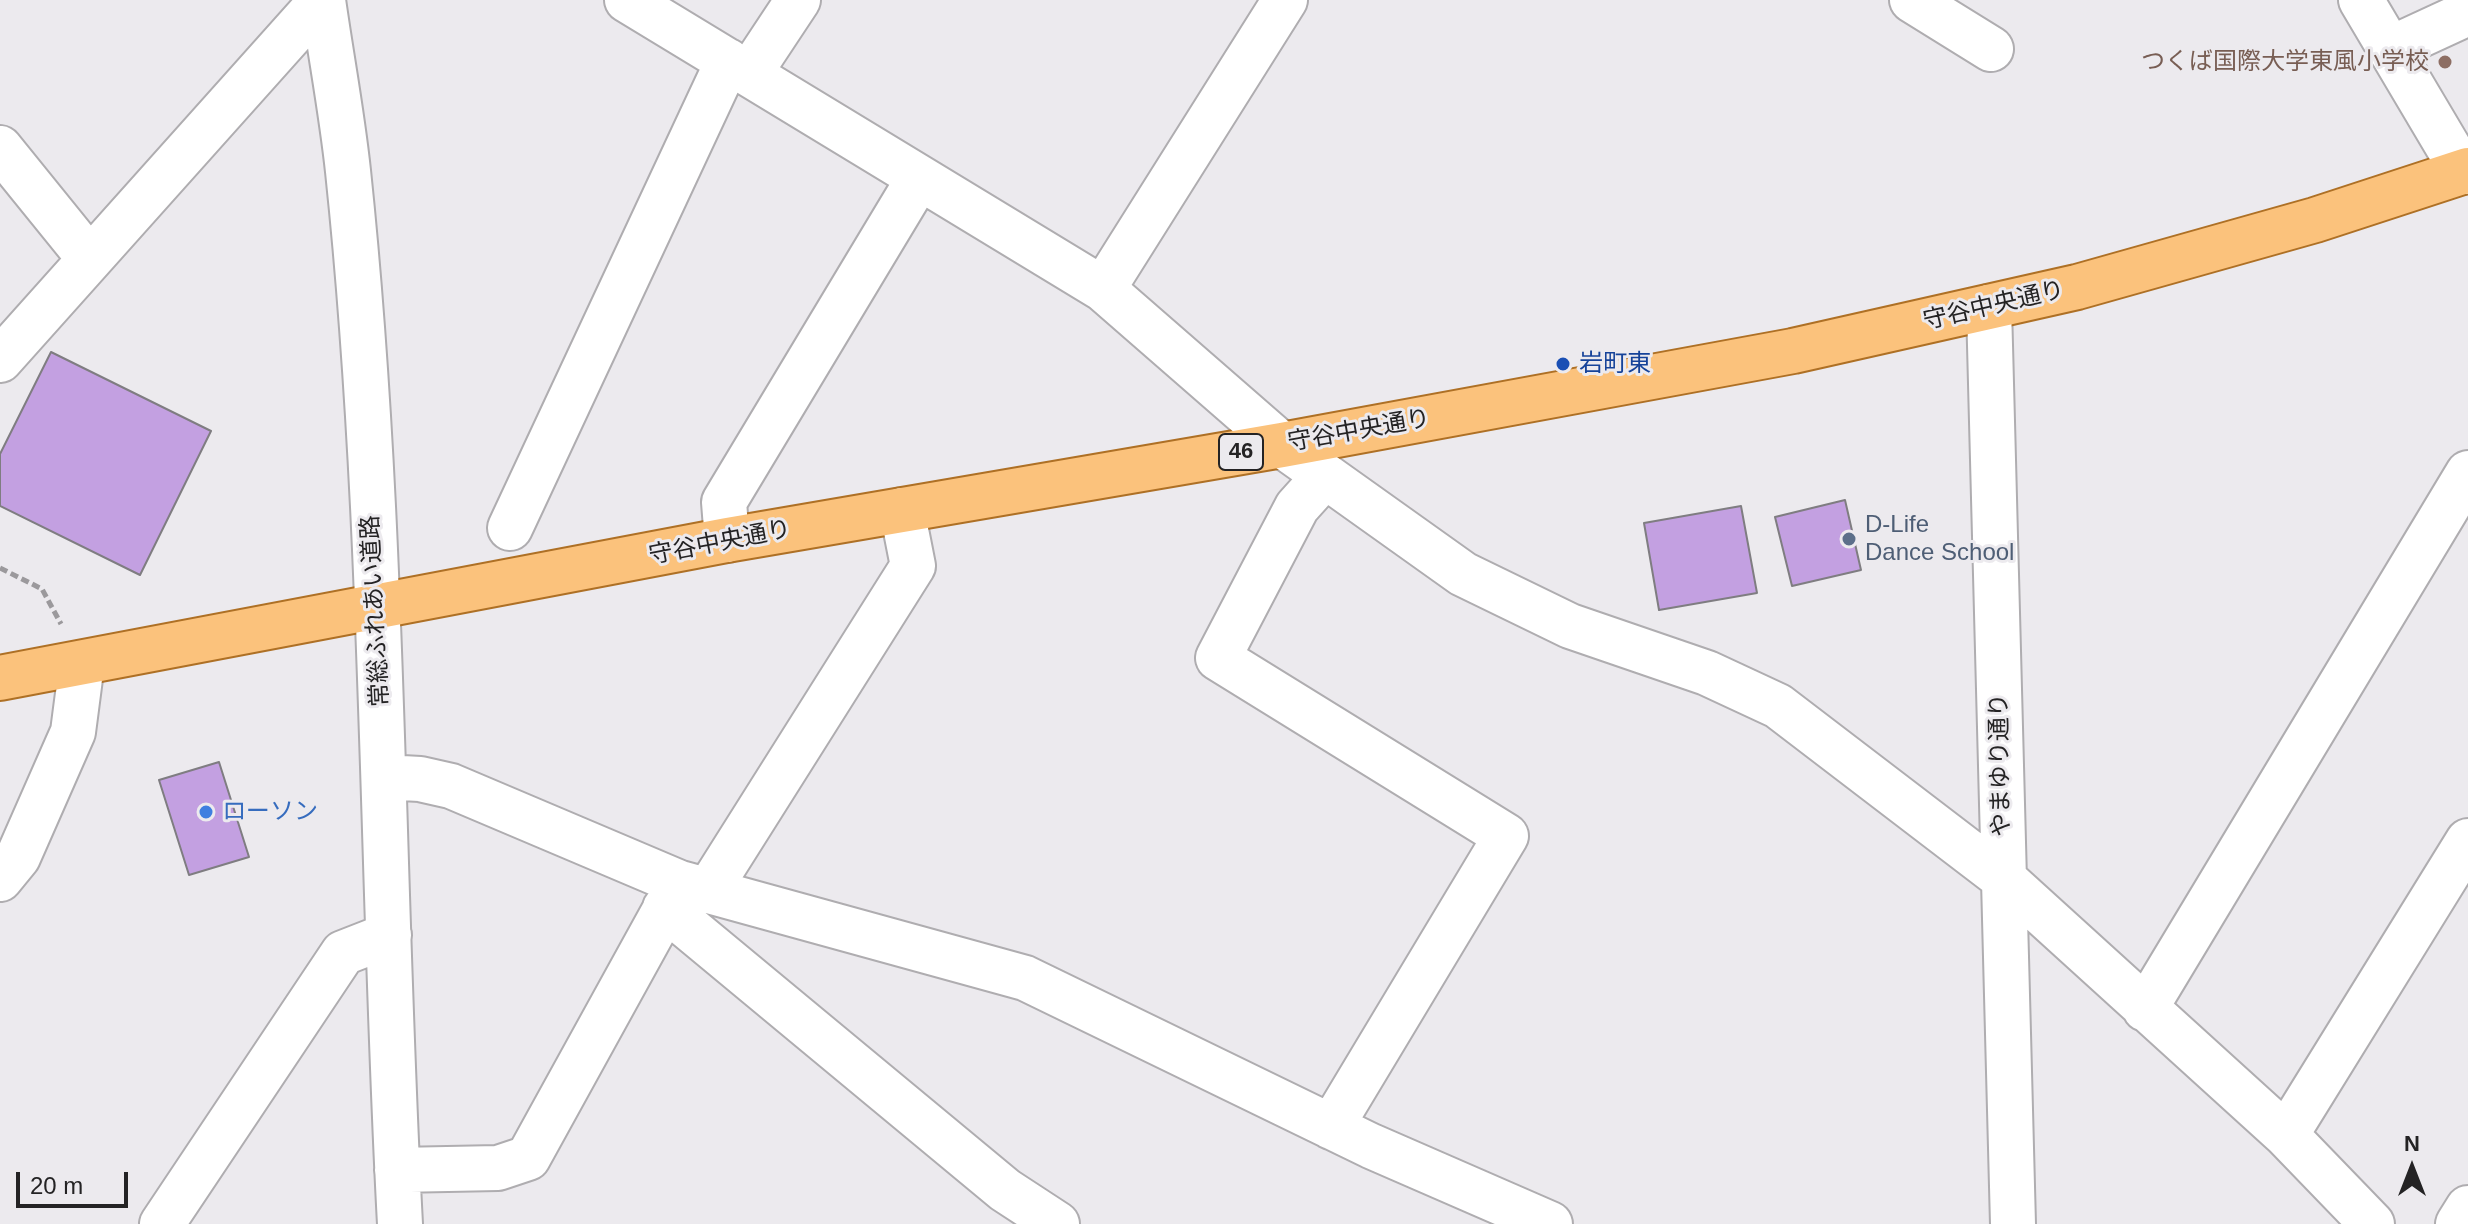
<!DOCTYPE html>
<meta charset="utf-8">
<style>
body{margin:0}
#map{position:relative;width:2468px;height:1224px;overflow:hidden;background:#eceaee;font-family:Arial,sans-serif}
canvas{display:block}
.north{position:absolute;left:2372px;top:1128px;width:80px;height:80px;-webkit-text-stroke:6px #eceaee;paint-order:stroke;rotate:0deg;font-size:22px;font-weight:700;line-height:32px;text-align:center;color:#242324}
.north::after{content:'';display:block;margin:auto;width:28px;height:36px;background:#242324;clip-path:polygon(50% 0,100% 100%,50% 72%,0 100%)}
.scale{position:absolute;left:16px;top:1172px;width:112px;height:36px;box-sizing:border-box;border:4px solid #242324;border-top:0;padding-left:10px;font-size:24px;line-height:28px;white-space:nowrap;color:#242324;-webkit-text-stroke:6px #eceaee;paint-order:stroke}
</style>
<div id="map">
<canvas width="2468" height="1224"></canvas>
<div class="north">N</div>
<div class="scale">20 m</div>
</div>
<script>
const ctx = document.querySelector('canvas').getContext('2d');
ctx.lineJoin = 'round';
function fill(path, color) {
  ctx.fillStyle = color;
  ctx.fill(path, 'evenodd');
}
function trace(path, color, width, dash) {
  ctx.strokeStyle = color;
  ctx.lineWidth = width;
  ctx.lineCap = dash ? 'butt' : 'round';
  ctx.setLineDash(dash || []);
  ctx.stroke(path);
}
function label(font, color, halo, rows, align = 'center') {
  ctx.font = font + ' Arial,"Noto Sans JP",sans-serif';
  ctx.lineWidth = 6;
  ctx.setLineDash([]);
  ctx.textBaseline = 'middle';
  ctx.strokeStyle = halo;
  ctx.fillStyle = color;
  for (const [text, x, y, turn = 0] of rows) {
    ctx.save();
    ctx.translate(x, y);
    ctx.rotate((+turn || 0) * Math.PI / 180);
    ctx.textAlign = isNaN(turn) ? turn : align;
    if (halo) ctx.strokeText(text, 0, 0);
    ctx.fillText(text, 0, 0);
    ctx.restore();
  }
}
const building = new Path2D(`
 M51,352L211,431L140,575L0,506V454Z
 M1845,500L1861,570L1792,586L1775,517Z
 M1741,506L1757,593L1659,610L1644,523Z
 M219,762L249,857L189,875L159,780Z`);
fill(building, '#c3a0e1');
trace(building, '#7f7d81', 2);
const minor = new Path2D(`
 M323,0C331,57 342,114 348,171C385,520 381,873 400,1224
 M627,0L1103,289L1282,445L1463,574L1570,626L1707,673L1778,706L2003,878L2286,1135L2372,1224
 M1912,0L1991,49
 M2361,0L2463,172
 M2390,49L2468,13
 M749,74L798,0
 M0,148L89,258
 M1103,289L1285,0
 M1989,307L2013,1224
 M0,360L322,0
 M1324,477L1297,507L1218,658L1506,836L1331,1127
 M510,528L728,61
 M727,540L724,502L919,178
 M384,777L420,779L451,786L680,883L1025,978L1371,1146L1550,1224
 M0,879L18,857L73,732L82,663
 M708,891L913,566L902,510
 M665,908L1005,1190L1057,1224
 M2145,1009L2468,473
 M2286,1135L2468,841
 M397,1170L498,1168L528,1158L679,884
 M162,1224L343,953L389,935
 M2458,1224L2468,1208`);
const major = new Path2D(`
 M0,678L727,540L1282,445L1793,351L2077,287L2315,220L2468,170`);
trace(minor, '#afadb0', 48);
trace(major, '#ae7025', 48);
trace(new Path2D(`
 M0,568L42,589L61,624`), '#9b999c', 5, [8, 4]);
trace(minor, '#fff', 44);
trace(major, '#fbc27c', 44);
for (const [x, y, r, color] of [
 [2445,62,8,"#8d6e63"],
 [1563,364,8,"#1a4fb4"],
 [1849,539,8,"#5c6f8a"],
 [206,812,8,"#3f7fe0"]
]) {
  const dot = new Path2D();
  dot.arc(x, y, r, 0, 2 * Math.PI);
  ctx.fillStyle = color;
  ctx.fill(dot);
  trace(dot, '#eceaee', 3);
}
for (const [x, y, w] of [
 [1241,452,44]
]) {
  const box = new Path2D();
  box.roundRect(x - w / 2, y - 18, w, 36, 6);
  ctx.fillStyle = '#eceaee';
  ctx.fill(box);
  trace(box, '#242324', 2);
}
label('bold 22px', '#242324', null, [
 ["46",1241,452]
]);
label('24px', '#785e54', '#eceaee', [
 ["つくば国際大学東風小学校",2429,62]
], 'right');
label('24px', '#242324', '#eceaee', [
 ["守谷中央通り",1994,306,-13],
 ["守谷中央通り",1359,431,-10],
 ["守谷中央通り",720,543,-11],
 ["常総ふれあい道路",376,611,-93],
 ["やまゆり通り",2001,765,-91]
]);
label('24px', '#164399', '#eceaee', [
 ["岩町東",1579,364]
], 'left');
label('24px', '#4e5e75', '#eceaee', [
 ["D-Life",1865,525],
 ["Dance School",1865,553]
], 'left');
label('24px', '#366cbe', '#eceaee', [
 ["ローソン",222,812]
], 'left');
</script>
